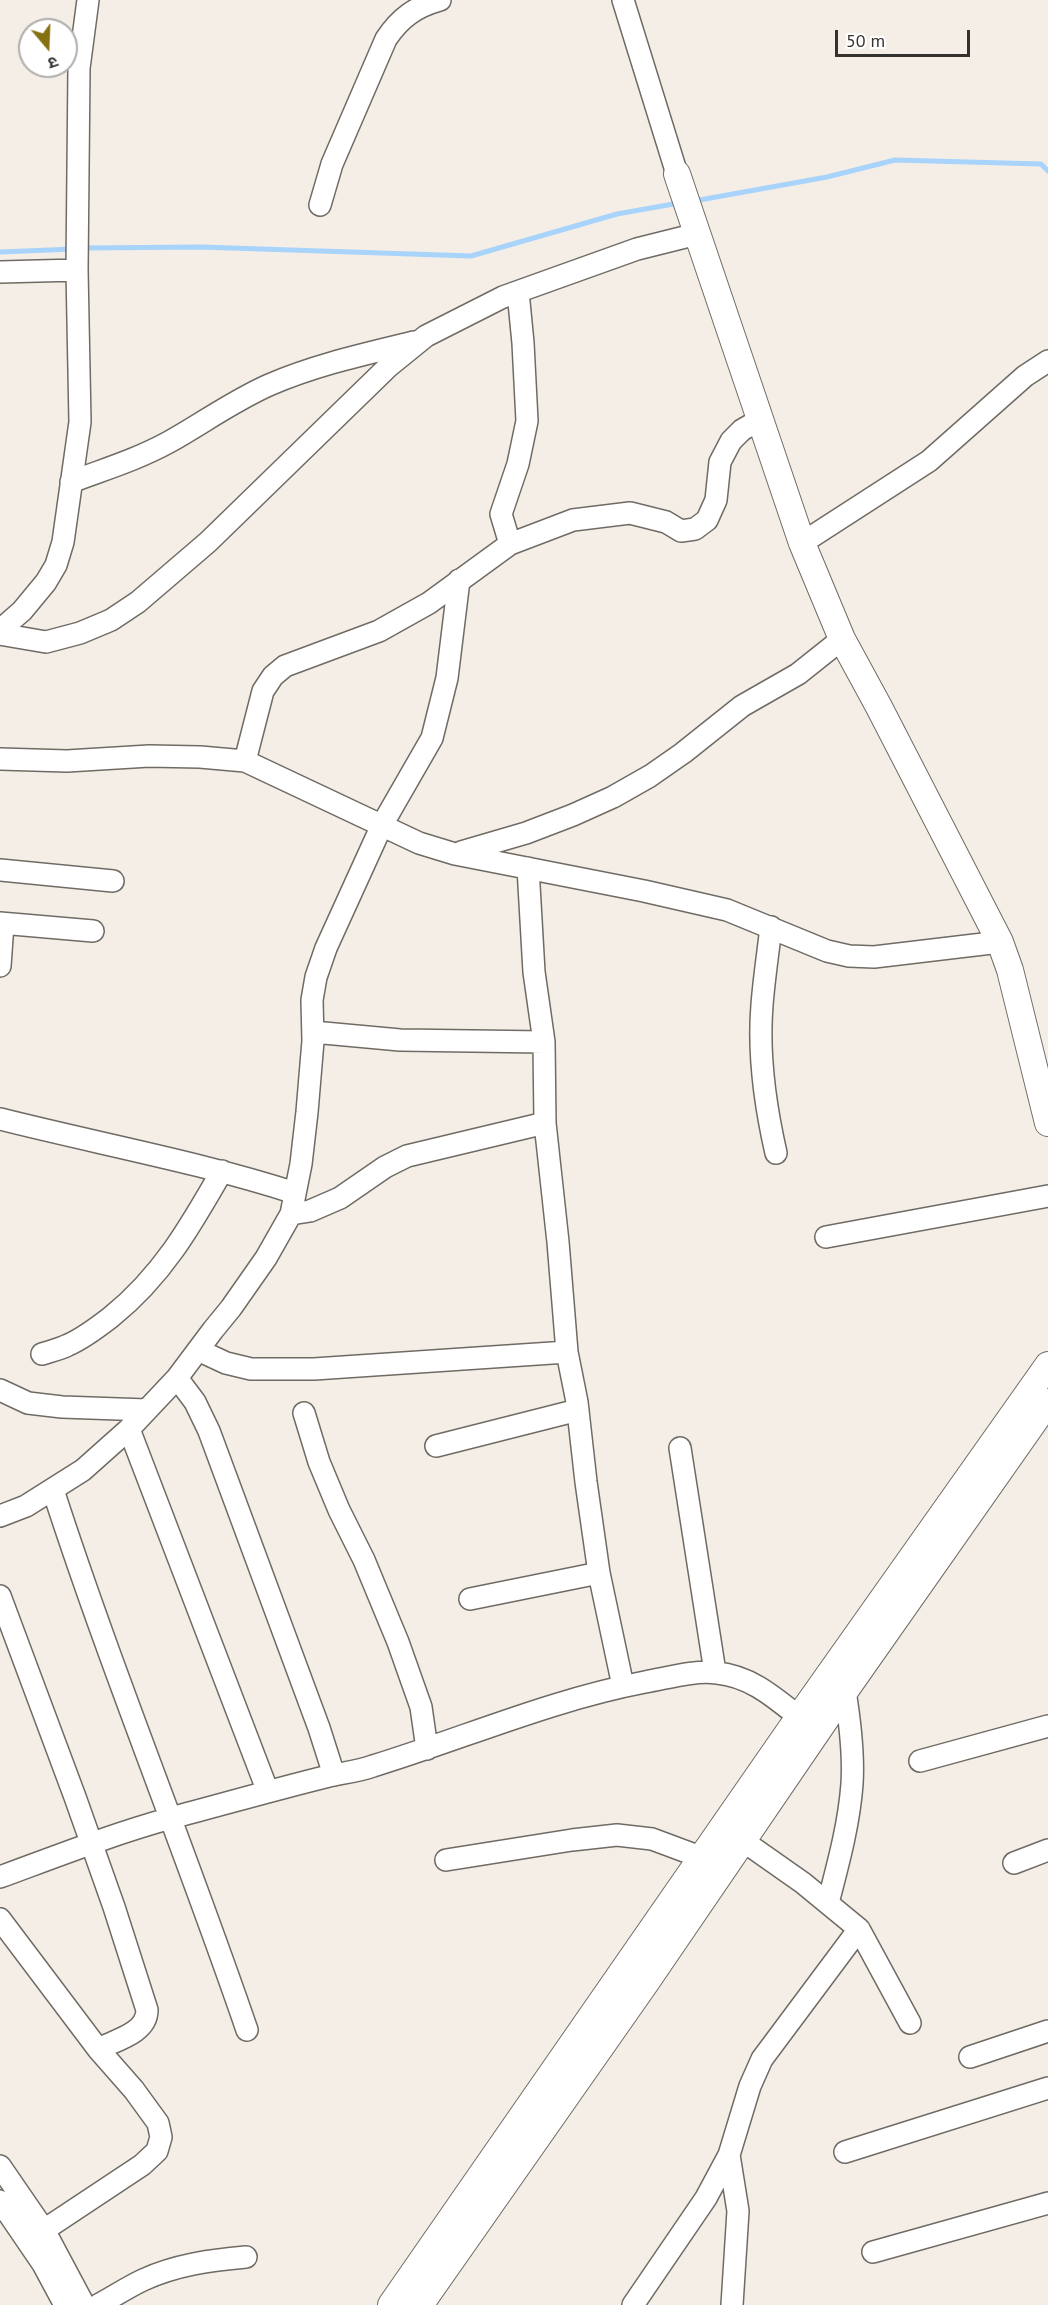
<!DOCTYPE html>
<meta charset="utf-8">
<style>
body{margin:0}
#map{position:relative;width:1048px;height:2305px;overflow:hidden;background:#f4eee7;font-family:"PT Sans","Noto Sans Devanagari",sans-serif}
canvas{display:block}
.north{position:absolute;left:18px;top:18px;width:60px;height:60px;box-sizing:border-box;background:#fff;border:2px solid #aeadac;border-radius:50%;rotate:161deg;font-size:16px;font-weight:700;line-height:24px;text-align:center;color:#34322f}
.north::after{content:'';display:block;margin:auto;width:21px;height:27px;background:#857112;clip-path:polygon(50% 0,100% 100%,50% 72%,0 100%)}
.scale{position:absolute;left:835px;top:30px;width:135px;height:27px;box-sizing:border-box;border:3px solid #34322f;border-top:0;padding-left:8px;font-size:18px;line-height:21px;white-space:nowrap;color:#34322f;-webkit-text-stroke:4px #fff;paint-order:stroke}
</style>
<div id="map">
<canvas width="1048" height="2305"></canvas>
<div class="north">उ</div>
<div class="scale">50 m</div>
</div>
<script>
const ctx = document.querySelector('canvas').getContext('2d');
ctx.lineJoin = 'round';
function trace(path, color, width, dash) {
  ctx.strokeStyle = color;
  ctx.lineWidth = width;
  ctx.lineCap = dash ? 'butt' : 'round';
  ctx.setLineDash(dash || []);
  ctx.stroke(path);
}
trace(new Path2D(`
 M694,201L827,177L895,160L1041,164L1048,171
 M83,248L201,247L471,256L617,214L679,203
 M0,252L74,249`), '#a8d3fb', 5);
const minor = new Path2D(`
 M623,0L677,174
 M320,205L332,164L386,39C400,18 415,7 440,0
 M0,272L77,270
 M71,482C105,469 136,460 169,442C203,423 233,401 269,385C315,365 365,354 414,342
 M802,543L929,461L1025,376L1048,361
 M510,544L501,514L518,464L527,421L523,343L518,292
 M0,630L22,611L46,582L56,565L63,542L80,422L77,270L79,68L88,0
 M0,634L46,642L80,633L111,620L138,602L208,542L389,366L426,336L503,297L637,249L697,234
 M0,759L67,761L149,756L200,757L245,761L419,843L455,854L644,891L727,910L827,951L849,956L874,957L1000,942
 M245,761L263,691L273,676L285,666L379,631L429,603L510,544L573,520L630,513L666,522L681,531L695,529L707,520L716,500L720,462L731,441L742,430L761,419
 M461,852L526,833L573,815L613,797L650,776L683,753L742,706L798,674L842,639
 M528,868L534,972L544,1042L545,1123L558,1242L567,1352L577,1402L586,1482L599,1573L623,1686
 M0,870L113,881
 M0,923L93,931
 M771,927C768,953 764,979 762,1005C758,1054 765,1105 776,1153
 M0,966L3,924
 M313,1032L400,1040L544,1042
 M0,1119C99,1144 199,1162 295,1193
 M291,1214L310,1211L340,1198L385,1167L407,1156L545,1123
 M826,1237L1048,1196
 M198,1350L226,1363L251,1369H314L567,1352
 M42,1354C51,1351 60,1349 68,1345C84,1338 98,1327 111,1317C162,1276 190,1227 222,1171
 M177,1378L195,1402L209,1431L319,1728L334,1775
 M0,1390L28,1403L62,1407L147,1410
 M304,1413L319,1462L339,1510L364,1560L398,1642L421,1707L427,1749
 M129,1429L268,1792
 M436,1446L578,1410
 M680,1448L715,1672
 M53,1490C112,1672 185,1849 247,2030
 M0,1516L26,1506L83,1470L129,1429L177,1378L213,1330L231,1308L266,1258L291,1214L301,1164L307,1112L313,1041L312,1000L316,977L326,948L382,825L432,738L447,678L459,580
 M0,1596L75,1797L114,1907L147,2010C147,2033 116,2040 98,2049
 M470,1599L599,1573
 M920,1761L1048,1726
 M729,1831L803,1883L859,1929L910,2023
 M446,1860L572,1840L617,1835L652,1839L703,1858
 M1014,1863L1048,1850
 M0,1877C57,1856 113,1834 171,1818C224,1804 276,1789 329,1776C343,1773 359,1771 373,1766C464,1738 551,1700 645,1682C668,1678 694,1670 717,1673C750,1676 774,1697 799,1717
 M828,1903C838,1864 849,1825 852,1784C854,1753 850,1722 845,1691
 M0,1919L98,2049L134,2090L158,2123L161,2137L157,2151L142,2165L44,2230
 M970,2057L1048,2031
 M845,2152L1048,2088
 M729,2155L738,2211L732,2305
 M0,2166L44,2230L84,2305
 M0,2201L43,2264L65,2305
 M873,2252L1048,2203
 M98,2305C113,2297 128,2287 143,2280C175,2265 211,2260 246,2257
 M633,2305L706,2198L729,2155L750,2086L762,2059L859,1929`);
const major = new Path2D(`
 M677,174L802,543L842,639L879,707L1000,942L1010,970L1048,1123
 M391,2305L799,1717L1048,1365
 M420,2305L645,1984L845,1691L1048,1402`);
trace(minor, '#6f6b64', 24);
trace(major, '#6f6b64', 28);
trace(minor, '#fff', 21);
trace(major, '#fff', 26);
</script>
